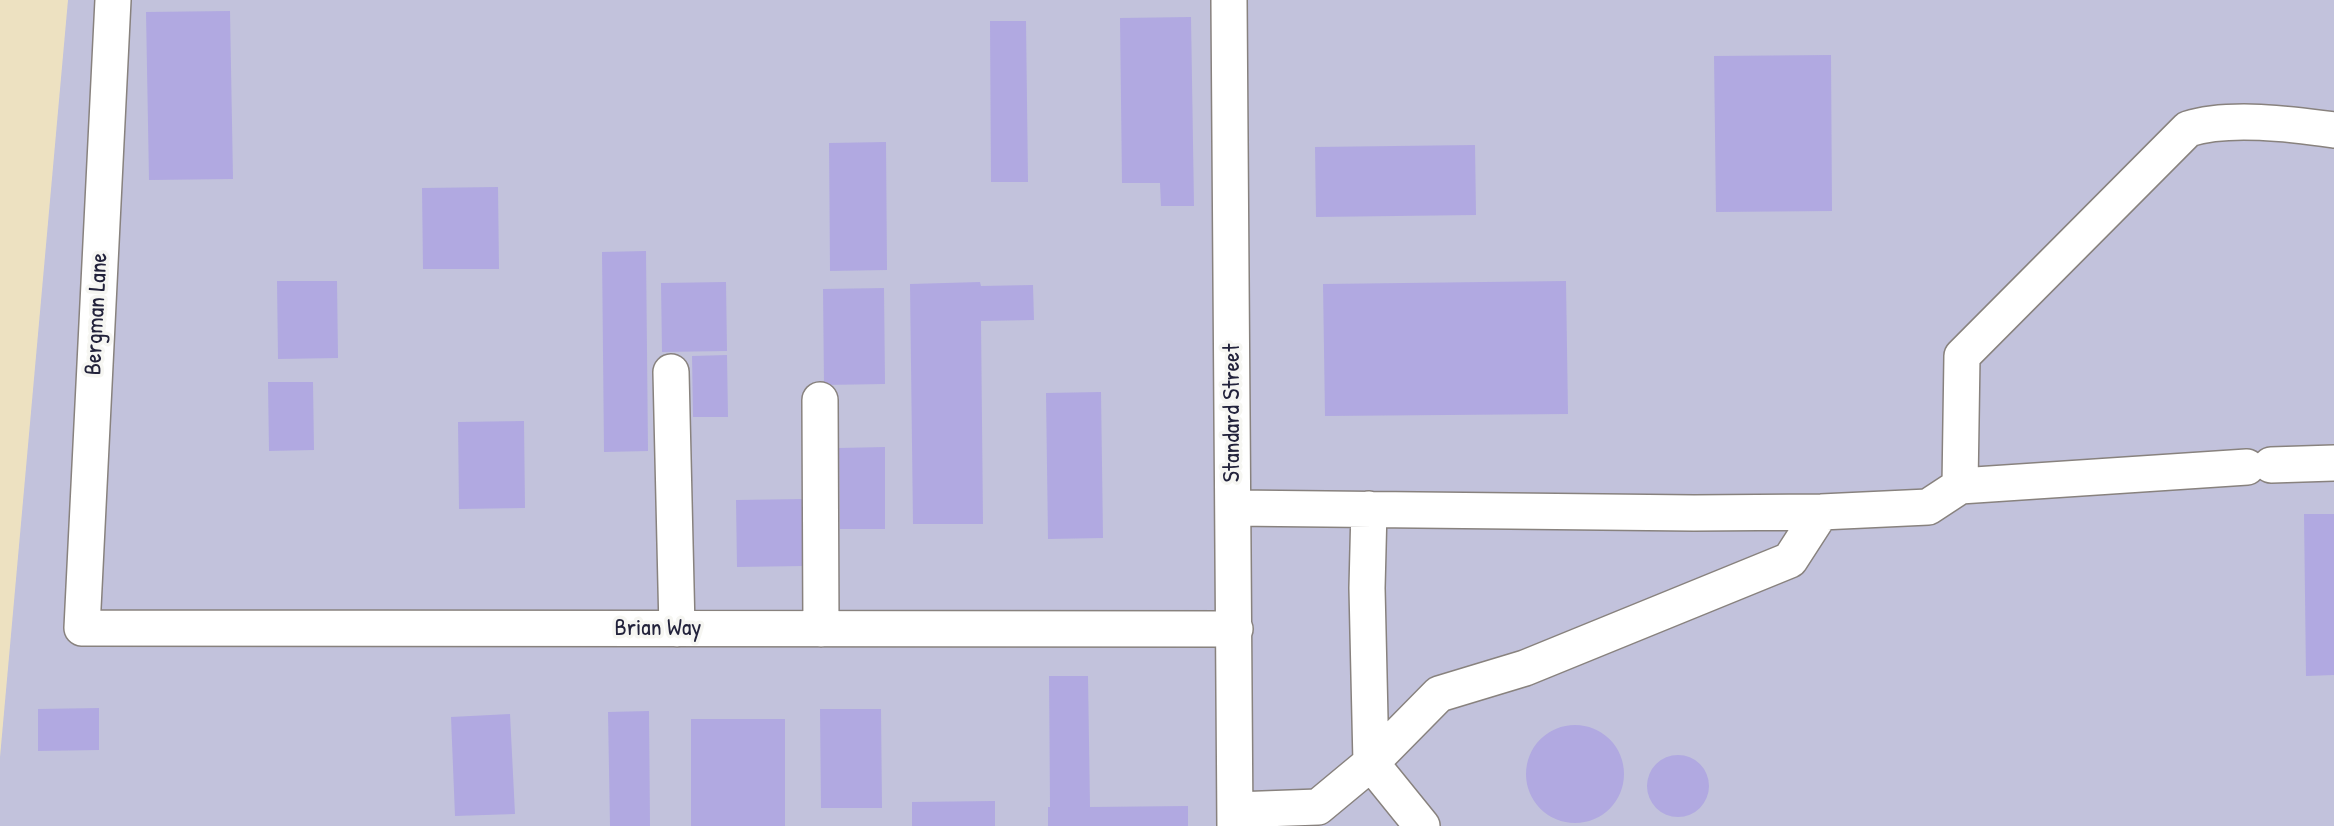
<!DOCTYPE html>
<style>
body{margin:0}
canvas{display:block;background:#ede1c1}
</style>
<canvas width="2334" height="826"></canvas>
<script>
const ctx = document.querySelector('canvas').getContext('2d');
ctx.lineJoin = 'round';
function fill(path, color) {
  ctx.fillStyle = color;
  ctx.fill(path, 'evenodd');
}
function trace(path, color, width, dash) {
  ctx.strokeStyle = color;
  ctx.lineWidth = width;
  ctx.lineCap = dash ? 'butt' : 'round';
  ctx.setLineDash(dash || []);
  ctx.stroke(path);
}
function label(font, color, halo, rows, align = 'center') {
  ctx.font = font + ' "Patrick Hand",sans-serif';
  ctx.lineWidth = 7;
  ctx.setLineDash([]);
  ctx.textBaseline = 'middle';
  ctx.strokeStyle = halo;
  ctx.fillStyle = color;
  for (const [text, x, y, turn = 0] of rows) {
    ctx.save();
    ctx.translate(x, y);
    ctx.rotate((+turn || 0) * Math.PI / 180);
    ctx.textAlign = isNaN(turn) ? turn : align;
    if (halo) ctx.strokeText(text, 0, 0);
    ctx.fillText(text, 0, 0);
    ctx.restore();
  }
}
fill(new Path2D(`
 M68,0H2334V826H0V757Z`), '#c2c2dc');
fill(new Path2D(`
 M230,11L233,179L149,180L146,12Z
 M1191,17L1194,206H1161L1160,183H1122L1120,18Z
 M990,21H1026L1028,182H991Z
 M1831,55L1832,211L1716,212L1714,56Z
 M886,142L887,270L830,271L829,143Z
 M1475,145L1476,215L1316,217L1315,147Z
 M498,187L499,269H423L422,188Z
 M646,251L648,451L604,452L602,252Z
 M277,281H337L338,358L278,359Z
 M1566,281L1568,414L1325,416L1323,284Z
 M726,282L727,351L662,352L661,283Z
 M980,282L981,286L1033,285L1034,320L981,321L983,524H913L910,284Z
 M884,288L885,384L824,385L823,289Z
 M727,355L728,417H693L692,356Z
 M268,382H313L314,450L269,451Z
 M1101,392L1103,538L1048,539L1046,393Z
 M524,421L525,508L459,509L458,422Z
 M885,447V529H840L839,448Z
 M803,499L804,566L737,567L736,500Z
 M2304,514H2334V675L2306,676Z
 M1049,676H1088L1090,807L1188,806V826H1048V807H1050Z
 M99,708V750L38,751V709Z
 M820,709H881L882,808H821Z
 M649,711L650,826H610L608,712Z
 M510,714L515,814L455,816L451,717Z
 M691,719H785V826H691Z
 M1526 774a49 49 0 1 1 98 0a49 49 0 1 1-98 0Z
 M1647 786a31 31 0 1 1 62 0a31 31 0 1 1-62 0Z
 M995,801V826H912V802Z`), '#b1a9e1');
const minor = new Path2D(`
 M113,0L82,628L1235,629
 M1229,0L1235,826
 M671,372L677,629
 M820,400L821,629
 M2271,465L2334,463
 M1960,486L2247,467
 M1234,508L1694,513L1821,512L1928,507L1960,486L1962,356L2188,129C2228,116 2292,124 2334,130
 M1369,509L1367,588L1371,763L1422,826
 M1235,810L1318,807L1371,763L1439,694L1525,668L1790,560L1821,512`);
trace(minor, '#88827e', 38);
trace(minor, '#fff', 35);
label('24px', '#22223b', '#f6f6f2', [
 ["Bergman Lane",97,314,-87],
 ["Standard Street",1233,413,-90],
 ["Brian Way",658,629]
]);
</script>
